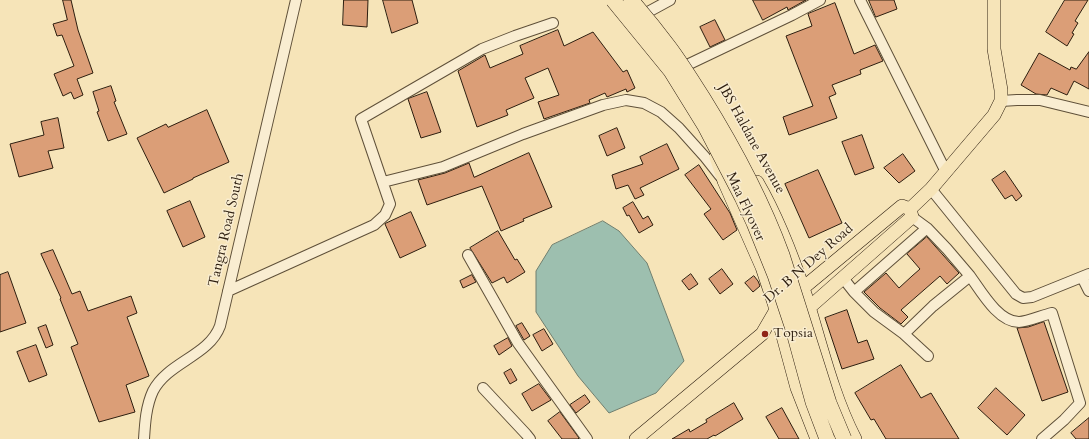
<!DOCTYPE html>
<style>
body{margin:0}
canvas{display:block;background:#f6e4b8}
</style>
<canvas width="1089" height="439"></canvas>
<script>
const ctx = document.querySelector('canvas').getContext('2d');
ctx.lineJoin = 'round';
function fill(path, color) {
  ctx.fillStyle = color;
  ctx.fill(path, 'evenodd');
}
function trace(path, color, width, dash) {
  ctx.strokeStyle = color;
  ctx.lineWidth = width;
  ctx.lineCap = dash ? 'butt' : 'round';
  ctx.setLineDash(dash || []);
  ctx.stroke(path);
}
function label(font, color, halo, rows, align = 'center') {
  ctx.font = font + ' Cardo,serif';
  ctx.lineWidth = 3;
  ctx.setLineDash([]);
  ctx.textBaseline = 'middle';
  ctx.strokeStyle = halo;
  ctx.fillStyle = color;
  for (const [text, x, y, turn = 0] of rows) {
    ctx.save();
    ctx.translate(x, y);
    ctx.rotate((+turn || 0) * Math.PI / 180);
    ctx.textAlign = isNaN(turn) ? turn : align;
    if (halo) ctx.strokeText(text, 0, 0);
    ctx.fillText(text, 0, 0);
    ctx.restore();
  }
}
const water = new Path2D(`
 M603,221L619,231L647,263L684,361L656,393L609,413L578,376L536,312V271L552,245Z`);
fill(water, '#9dbfaf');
trace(water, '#707f6f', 1);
const building = new Path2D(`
 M63,0H71L78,30L93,73L77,79L83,95L74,99L71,92L63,96L54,74L74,66L62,35L57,36L53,24L67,20Z
 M344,0H368L367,27L343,25Z
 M383,0H412L418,23L392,33Z
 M753,0H806L788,10L787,7L763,20Z
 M869,0H894L897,9L876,17Z
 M1065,0H1088L1075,21L1078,23L1072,33L1074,34L1067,46L1046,32Z
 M835,3L854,54L875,45L883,61L860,70L861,74L832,85L836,94L829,97L837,118L789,135L783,117L813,106L786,36L812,26L808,14Z
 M715,20L725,40L710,47L700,27Z
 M558,30L564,46L593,32L623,72L627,70L635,88L627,92L626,89L607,97L605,93L589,100L590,103L544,119L538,102L559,95L548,68L525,78L534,98L506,110L508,115L477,127L458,71L485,55L490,68L523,54L520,46Z
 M1089,52V89L1074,81L1067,95L1051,88L1047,95L1036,94L1021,85L1039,53L1070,70L1071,67L1076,69Z
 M111,86L116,101L114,102L127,134L108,141L97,112L99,111L93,92Z
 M427,92L441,132L421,138L408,99Z
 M207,110L229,162L193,178V179L164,193L137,138L166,124L168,127Z
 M58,118L64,148L48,151L53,168L19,177L10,144L44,135L41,122Z
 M617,128L625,148L607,156L599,136Z
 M862,135L874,168L855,175L842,142Z
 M667,144L679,169L640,188L644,195L635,199L628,185L616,189L612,175L643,164L640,157Z
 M529,153L552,207L523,219L524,221L501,231L482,186L427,205L418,180L445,173L469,163L474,177Z
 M903,154L915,171L899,183L884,168Z
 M699,165L730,213L737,230L723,240L704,214L711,209L685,175Z
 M818,170L842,223L809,238L785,184Z
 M1005,171L1022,196L1016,201L1012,195L1005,199L992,180Z
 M190,201L205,237L183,247L167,211Z
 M633,202L643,219L648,216L653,225L639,233L629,215L627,216L623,208Z
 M411,212L426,246L400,258L385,224Z
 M498,231L515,260L517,259L525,272L507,283L504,277L492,283L470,248Z
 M927,237L959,273L947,284L940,276L901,310L908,317L901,324L880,308L864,292L886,273L899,288L912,276L920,269L907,254Z
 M53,250L72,294L80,291L88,311L131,296L137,313L127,317L149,376L126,385L135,412L99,422L71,347L78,344L60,299L61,298L41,254Z
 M722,269L733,284L720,294L709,279Z
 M8,272L26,323L0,332V275Z
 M691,274L698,284L689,290L682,281Z
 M472,275L476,282L463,288L460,281Z
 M754,276L758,281L760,286L753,292L745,283Z
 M847,310L858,343L867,340L874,359L842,369L825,318Z
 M1044,322L1068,392L1042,401L1017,328L1028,327Z
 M522,323L530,336L524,340L516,326Z
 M46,325L53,345L46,348L38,328Z
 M544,329L553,344L542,351L533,335Z
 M508,338L512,346L499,355L494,346Z
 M36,345L47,375L29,382L17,352Z
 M901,365L921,398L931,393L959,439H886L874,419L871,420L855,393Z
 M511,369L517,380L510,384L504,373Z
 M539,384L551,400L532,411L522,394Z
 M996,388L1025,415L1007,435L978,408Z
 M585,395L590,402L576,413L570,405Z
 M734,403L743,419L715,436L714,435L707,439H672L689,429L690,432L707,422L706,420Z
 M782,408L799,439H779L766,417Z
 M560,412L579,438L578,439H562L548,421Z
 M1089,418V439H1076L1071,433Z`);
fill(building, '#db9e77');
trace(building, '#2d1e0f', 1);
const minor = new Path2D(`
 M860,0L946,172
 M648,12L670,0
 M687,65L792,15L820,0
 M1001,101L1017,100H1040L1089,112
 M383,182L443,167L523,134L603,105L626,100L644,103L661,112L679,128L705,157L720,176
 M931,189L1016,294L1023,298L1032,297L1089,274
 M468,255L518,343L587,439
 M970,276C981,291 998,322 1019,322C1027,322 1043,315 1052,313L1080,403L1064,420L1042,439
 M1082,277L1089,291
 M843,278L854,292L874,312L904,334L933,306L970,276L947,249L927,228L912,217
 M228,291L374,225L385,215L390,204L361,119L482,49L515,36L553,23
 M854,292L927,228
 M904,334L928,356
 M483,388L526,434L530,439
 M144,439C145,423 146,406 153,391C168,362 209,356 220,326L296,0`);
const major = new Path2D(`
 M716,157L724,181L762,267L774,303L797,388L817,439
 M757,182C778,218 793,258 806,297C821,345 832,394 855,439
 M910,209L931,189L994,115L1001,101V90L994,49V0
 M797,293L902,206L910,209
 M803,313L912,217L910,209
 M636,439L762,334L776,310L779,308`);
trace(minor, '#5f5039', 12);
trace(major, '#2d1e0f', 14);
trace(minor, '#f9edd1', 10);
trace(major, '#f6e4b8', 13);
const highwayBridge = new Path2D(`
 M613,0L671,71L705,126L742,197L754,223L775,275L793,329L813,402L827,439
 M631,0C644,15 657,31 669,47C681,63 692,81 703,98C734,148 762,200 782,255L829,403L844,439`);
trace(highwayBridge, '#2d1e0f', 16, []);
trace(highwayBridge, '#f6e4b8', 15);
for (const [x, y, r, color] of [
 [765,334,4,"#8f2418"]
]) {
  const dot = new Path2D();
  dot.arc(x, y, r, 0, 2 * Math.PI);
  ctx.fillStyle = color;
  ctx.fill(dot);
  trace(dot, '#f9edd1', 1.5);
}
label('14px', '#2d1e0f', '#f9edd1', [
 ["JBS Haldane Avenue",751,139,61],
 ["Maa Flyover",745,207,65],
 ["Tangra Road South",227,230,-77],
 ["Dr. B N Dey Road",809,264,-41]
]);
label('14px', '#2d1e0f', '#f9edd1', [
 ["Topsia",773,334]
], 'left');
</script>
